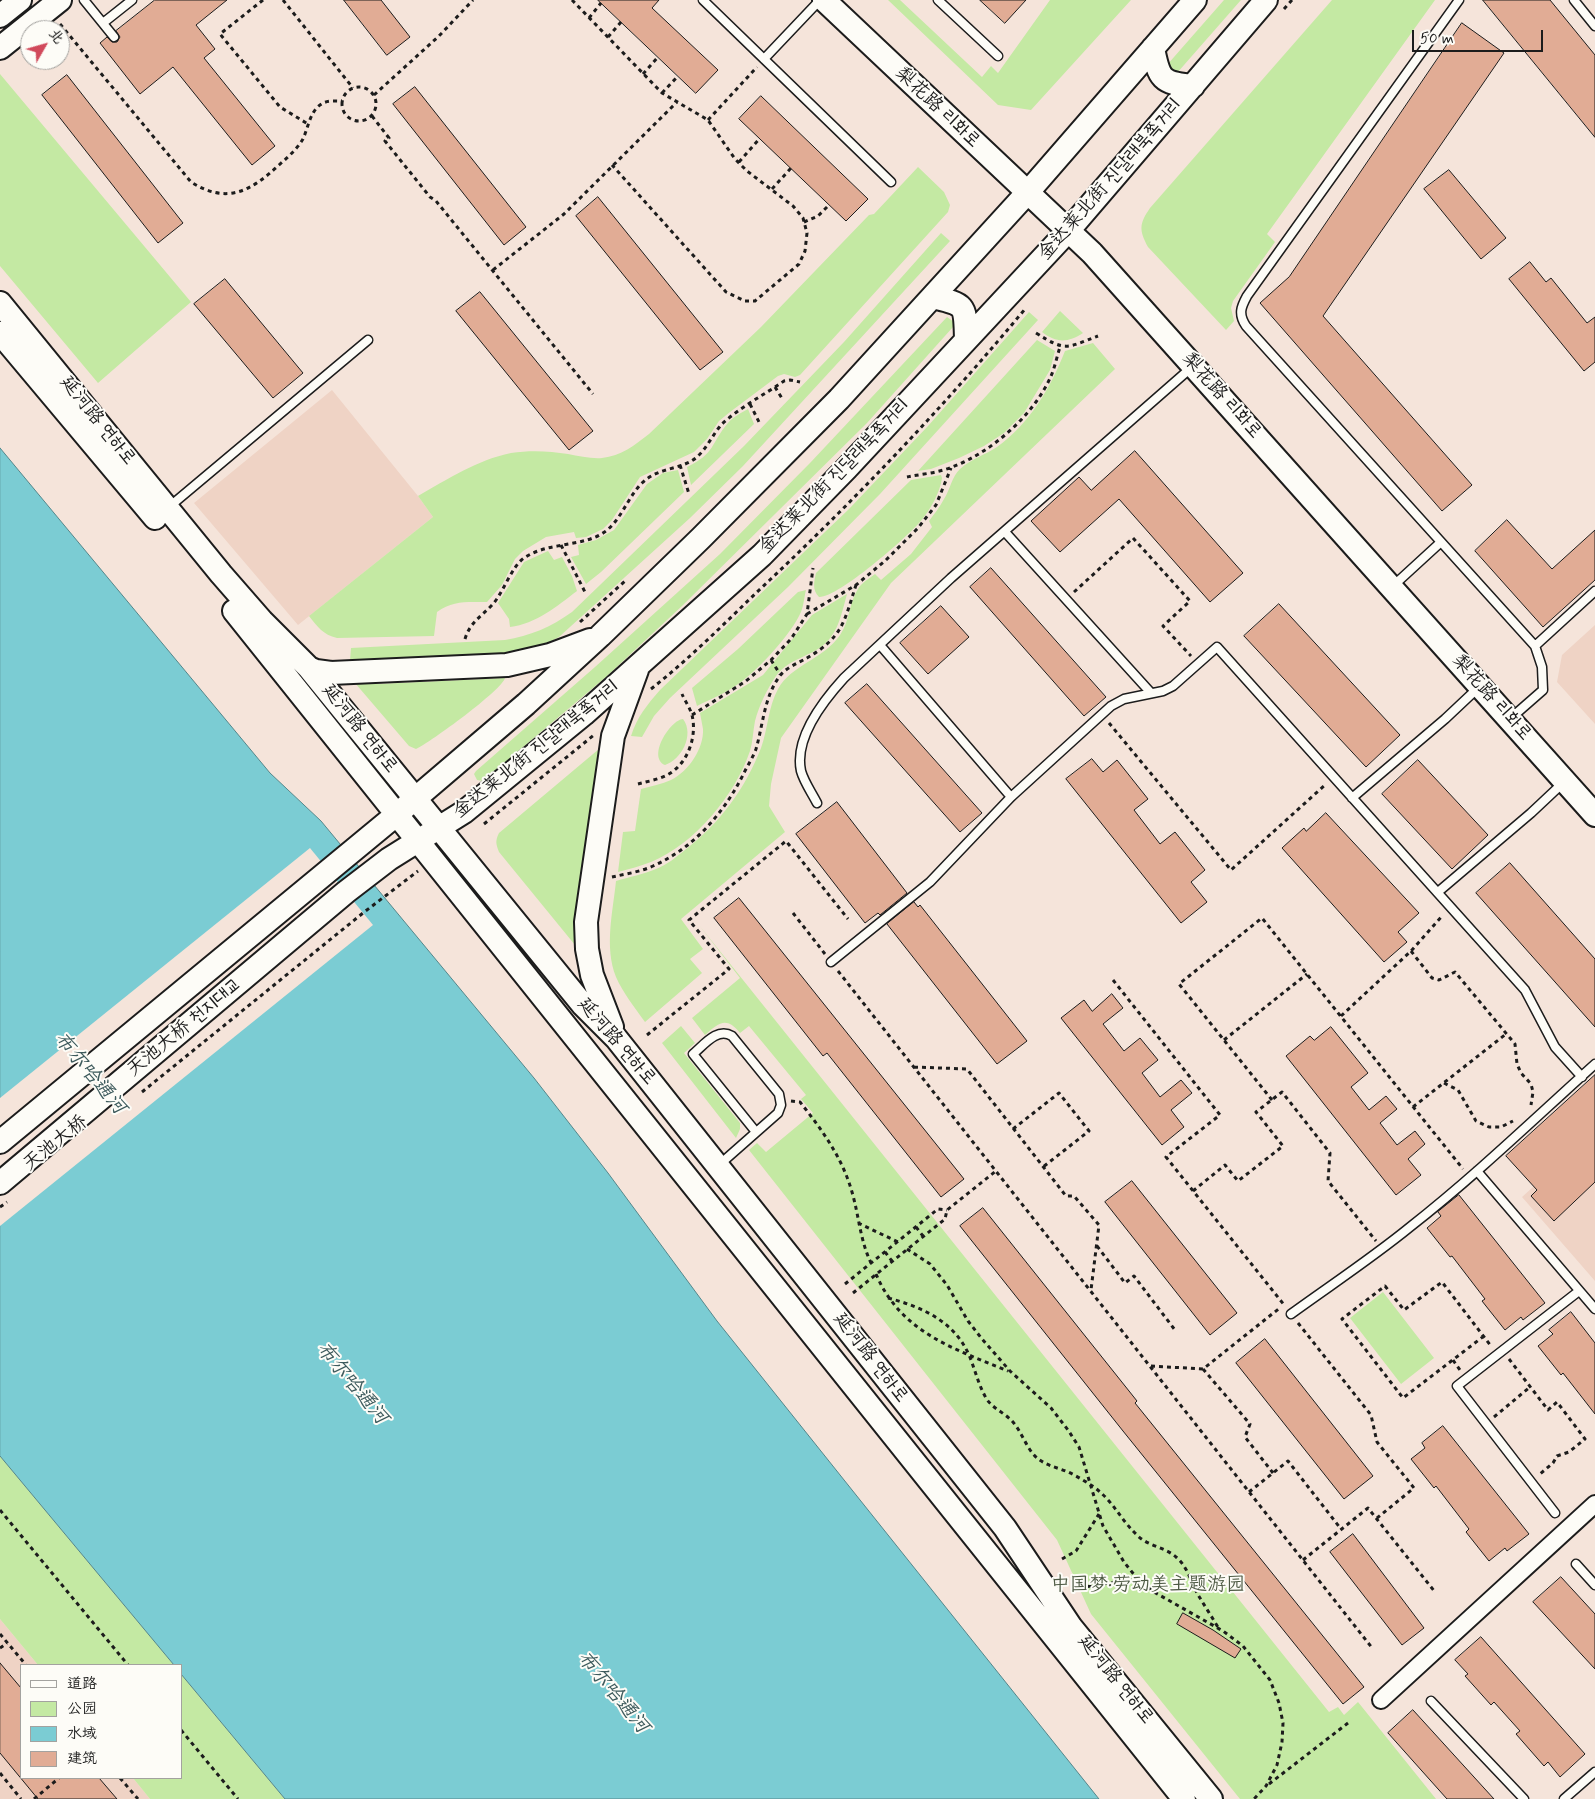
<!DOCTYPE html>
<meta charset="utf-8">
<style>
body{margin:0}
#map{position:relative;width:1595px;height:1799px;overflow:hidden;background:#f5e4da;font-family:Mynerve,"LXGW WenKai TC",sans-serif}
canvas{display:block}
.legend{position:absolute;left:20px;top:1664px;width:162px;height:115px;box-sizing:border-box;background:#fdfcf7;border:1px solid #a3a29f;margin:0;padding:6px 9px;list-style:none;font-size:15px;color:#1c1c1c}
.legend li{display:flex;align-items:center;gap:10px;height:25px}
.legend b{width:25px;border:1px solid #a3a29f}
.north{position:absolute;left:20px;top:20px;width:50px;height:50px;box-sizing:border-box;background:#fdfcf7;border:1px solid #a3a29f;border-radius:50%;rotate:52deg;font-size:14px;font-weight:700;line-height:20px;text-align:center;color:#1c1c1c}
.north::after{content:'';display:block;margin:auto;width:18px;height:22px;background:#d1495b;clip-path:polygon(50% 0,100% 100%,50% 72%,0 100%)}
.scale{position:absolute;left:1412px;top:30px;width:131px;height:22px;box-sizing:border-box;border:2px solid #1c1c1c;border-top:0;padding-left:6px;font-size:15px;line-height:18px;white-space:nowrap;color:#1c1c1c;-webkit-text-stroke:4px #fdfcf7;paint-order:stroke}
</style>
<div id="map">
<canvas width="1595" height="1799"></canvas>
<ul class="legend">
<li><b style="height:6px;background:#fdfcf7"></b>道路</li>
<li><b style="height:14px;background:#c4e9a3"></b>公园</li>
<li><b style="height:14px;background:#7bccd3"></b>水域</li>
<li><b style="height:14px;background:#e1ac95"></b>建筑</li>
</ul>
<div class="north">北</div>
<div class="scale">50 m</div>
</div>
<script>
const ctx = document.querySelector('canvas').getContext('2d');
ctx.lineJoin = 'round';
function fill(path, color) {
  ctx.fillStyle = color;
  ctx.fill(path, 'evenodd');
}
function trace(path, color, width, dash) {
  ctx.strokeStyle = color;
  ctx.lineWidth = width;
  ctx.lineCap = dash ? 'butt' : 'round';
  ctx.setLineDash(dash || []);
  ctx.stroke(path);
}
function label(font, color, halo, rows, align = 'center') {
  ctx.font = font + ' Mynerve,"LXGW WenKai TC","Poor Story",sans-serif';
  ctx.lineWidth = 4;
  ctx.setLineDash([]);
  ctx.textBaseline = 'middle';
  ctx.strokeStyle = halo;
  ctx.fillStyle = color;
  for (const [text, x, y, turn = 0] of rows) {
    ctx.save();
    ctx.translate(x, y);
    ctx.rotate((+turn || 0) * Math.PI / 180);
    ctx.textAlign = isNaN(turn) ? turn : align;
    if (halo) ctx.strokeText(text, 0, 0);
    ctx.fillText(text, 0, 0);
    ctx.restore();
  }
}
fill(new Path2D(`
 M332,390L418,496L433,517L298,625L194,503Z
 M1595,625V724L1557,682L1562,655Z
 M1595,1131V1281L1522,1197Z
 M0,1619L38,1665H21V1778H133L150,1799H0Z`), '#efd3c5');
fill(new Path2D(`
 M888,0H900L982,77L991,66L998,73L1050,0H1131L1031,110L998,105Z
 M1224,0H1241L1177,73L1172,74L1167,65Z
 M1332,0H1435L1267,234L1275,242L1233,301L1231,308L1234,321L1226,330L1148,247C1139,230 1139,224 1150,208Z
 M0,74L191,302L98,383L0,266Z
 M918,167L944,192L950,205L948,212L800,375L795,377L784,374L778,376L730,412L719,421L707,439L694,452L640,477L612,520L603,529L586,537L576,538L574,532L546,537L523,551L515,559L502,585L487,602C468,602 453,600 437,612L434,636L337,638C323,635 317,626 309,616L433,517L418,496C448,479 477,460 511,453C530,450 550,451 568,454C579,456 592,459 602,458C621,456 635,445 649,434L761,327L869,215L874,214Z
 M941,233L950,241L743,466L690,518L559,637L540,647L505,654L350,661L351,648L505,640C530,636 551,627 572,612L744,446L844,342Z
 M1060,311L1083,333C1068,343 1056,343 1042,332Z
 M1029,312L1038,320L880,494L788,587L670,698L654,716L642,737L631,736C637,717 647,705 660,690L849,509L928,426Z
 M947,317L954,322L953,327L867,423L682,606L606,677L483,781L477,780L474,774L476,771L595,667L720,554L810,463Z
 M1037,340L1055,351L1050,370L1024,413L1004,433L984,446L959,458L931,469L918,471Z
 M1093,343L1115,369L891,583L781,738L771,784L769,806L785,832L681,919L703,949L690,959L702,973L645,1022C635,1008 623,993 616,977C604,947 613,911 616,881C629,877 644,874 656,869C667,865 676,857 685,850C720,823 745,789 761,748C768,729 768,707 778,689C791,665 824,659 840,635C850,621 849,602 858,589C861,583 870,578 875,574L881,580L911,554L932,527L929,521C934,514 940,507 944,499C950,490 952,476 960,469C971,459 985,455 997,447C1030,423 1050,389 1065,351Z
 M748,409L754,424L691,485L687,467C716,453 710,444 728,423C733,417 741,413 748,409Z
 M678,470L684,492L601,572L586,584L571,557L579,555L578,545L596,540L614,530L647,484L663,473Z
 M941,475L942,478C940,493 930,510 920,522C906,538 838,598 819,597C812,590 814,582 816,573L911,480Z
 M548,551L554,560L562,557L572,576L577,591C557,606 536,624 510,627L509,619L498,603L524,562Z
 M806,590C804,597 804,605 801,612C792,633 759,669 741,682C728,692 711,699 697,706L692,688L738,649L798,592Z
 M847,594C843,608 840,625 831,637C818,656 789,657 776,676C767,689 759,706 755,721C753,731 753,741 750,751C735,795 695,844 651,862C641,866 629,869 618,872L623,832L635,831L641,789C651,786 662,784 671,780C689,771 704,748 703,729C702,724 701,718 700,713L763,675L812,615Z
 M505,678C502,690 431,742 416,749L409,746L355,683L378,684Z
 M683,719C695,735 681,760 665,765C647,757 670,720 683,719Z
 M599,749L580,897V945H575L499,852C496,844 495,841 499,833Z
 M699,925L1329,1712L1338,1707L1344,1715L1358,1702L1436,1799H1240L1091,1614L1057,1540L749,1150L757,1143L766,1152L813,1113L801,1099L806,1095L749,1026L740,1033C726,1016 719,1023 705,1035L692,1018L740,978Z
 M681,1026L695,1043L684,1053L740,1123V1129L736,1138L662,1043Z
 M1383,1292L1434,1358L1401,1384L1350,1318Z
 M0,1456L174,1665H38L0,1619Z
 M181,1674L285,1799H150L133,1778H181Z`), '#c4e9a3');
const water = new Path2D(`
 M0,448L270,773L321,821L534,1078L608,1173L717,1321L1099,1799H285L181,1674V1665H174L0,1456Z`);
fill(water, '#7bccd3');
trace(water, '#55868a', 1);
fill(new Path2D(`
 M310,848L373,925L0,1226V1098Z`), '#f5e4da');
const building = new Path2D(`
 M155,0H227L196,25L215,49L204,58L275,146L252,165L173,67L140,94L100,43L107,37L112,42H117L120,37L116,31Z
 M344,0H381L410,37L387,55Z
 M598,0H659L652,8L718,70L696,93Z
 M980,0H1026L1005,23Z
 M1483,0H1550L1595,55V137Z
 M1462,23L1504,53L1323,316L1472,485L1442,511L1260,303L1289,277Z
 M67,75L183,223L158,243L42,95Z
 M415,87L526,227L504,245L393,104Z
 M761,96L868,199L846,221L739,119Z
 M1449,170L1506,238L1481,259L1424,189Z
 M598,197L723,352L700,370L576,216Z
 M1530,262L1546,282L1551,278L1587,323L1595,317V362L1584,371L1509,279Z
 M225,279L303,373L273,398L194,304Z
 M480,292L593,431L569,450L456,311Z
 M1135,451L1243,573L1210,602L1119,499L1060,552L1031,521L1079,477L1091,490Z
 M1507,520L1552,569L1595,530V580L1543,627L1475,551Z
 M991,568L1106,697L1084,716L970,587Z
 M1279,604L1400,735L1366,767L1244,636Z
 M941,606L969,637L928,674L900,643Z
 M867,684L982,813L960,832L845,703Z
 M1092,759L1103,772L1117,760L1148,799L1134,810L1160,844L1175,832L1205,870L1191,882L1207,902L1181,923L1066,779Z
 M1418,760L1488,835L1452,869L1382,794Z
 M837,802L907,893L880,915L878,913L865,923L796,834Z
 M1326,813L1419,913L1398,932L1407,942L1384,962L1282,848L1304,828L1306,831Z
 M1510,863L1595,959V1027L1476,893Z
 M739,898L964,1179L941,1197L827,1053L823,1056L714,918Z
 M914,902L918,907L920,905L1027,1041L997,1064L887,924Z
 M1112,994L1123,1008L1103,1024L1124,1051L1140,1038L1158,1060L1142,1073L1160,1097L1181,1080L1192,1093L1171,1110L1184,1127L1162,1145L1061,1018L1084,1000L1092,1011Z
 M1331,1027L1368,1073L1351,1087L1369,1110L1386,1096L1397,1109L1380,1123L1397,1145L1415,1131L1425,1144L1408,1159L1421,1175L1396,1195L1286,1056L1310,1036L1314,1040Z
 M1595,1075V1182L1554,1221L1531,1196L1537,1190L1506,1156Z
 M1132,1181L1237,1313L1210,1335L1105,1202Z
 M1459,1195L1545,1303L1523,1320L1521,1317L1505,1330L1482,1301L1485,1299L1452,1256L1450,1257L1427,1228L1441,1216L1438,1212Z
 M983,1208L1137,1401L1135,1403L1364,1687L1343,1704L1123,1431L960,1226Z
 M1571,1312L1595,1343V1414L1563,1373L1561,1375L1538,1346L1553,1334L1549,1330Z
 M1265,1339L1373,1476L1344,1499L1236,1363Z
 M1443,1426L1529,1534L1507,1551L1505,1548L1489,1561L1466,1532L1469,1529L1436,1486L1434,1488L1411,1459L1425,1448L1422,1443Z
 M1353,1534L1424,1628L1402,1645L1330,1552Z
 M1561,1577L1595,1614V1669L1533,1602Z
 M1183,1613L1213,1630L1241,1649L1235,1658L1177,1624Z
 M1481,1637L1585,1754L1560,1777L1548,1762L1544,1766L1516,1734L1520,1731L1494,1702L1491,1705L1465,1676L1468,1674L1455,1660Z
 M0,1663L21,1688V1778H99L117,1799H38L0,1753Z
 M1413,1710L1494,1799H1447L1388,1733Z`);
fill(building, '#e1ac95');
trace(building, '#1c1c1c', 1);
const lane = new Path2D(`
 M84,0L114,37
 M703,0L891,182
 M938,0L998,56
 M1459,0L1247,296C1241,307 1238,314 1246,326L1535,646L1542,667L1543,690L1511,718
 M1574,0L1595,26
 M103,23L132,0
 M764,59L820,0
 M169,507L368,340
 M1005,532L1151,693
 M1393,586L1441,542
 M880,645L1011,797
 M1535,646L1595,591
 M1352,798L1445,719L1479,687
 M817,803C812,793 804,782 801,771C794,738 823,701 844,678L951,578L1192,367
 M1438,892L1531,813L1564,782
 M831,962L930,882L1011,797L1111,706L1124,699L1163,691L1173,686L1217,647L1525,990L1555,1047L1582,1077
 M719,1165L778,1113L781,1105L779,1094L732,1036C717,1027 704,1045 693,1054L756,1132
 M1477,1171L1595,1309
 M1291,1314C1331,1285 1372,1258 1410,1227C1475,1176 1534,1119 1595,1064
 M1555,1513L1457,1386L1579,1291
 M1576,1564L1595,1585
 M1431,1701L1524,1799
 M1564,1799L1595,1772`);
const street = new Path2D(`
 M1381,1700L1595,1504`);
const secondary = new Path2D(`
 M824,0L1092,253L1595,815
 M0,16L20,0
 M0,48L60,0
 M1153,48C1159,79 1161,83 1193,86
 M933,297C967,305 965,305 966,340
 M0,303L221,574L262,621L309,668L583,1005L616,1038L1005,1528L1071,1627L1211,1799
 M0,333L155,518
 M234,611L1184,1799
 M309,668L316,671L331,673L507,665L550,655L590,640
 M612,1027L592,975L587,949L586,922L613,736L637,670
 M0,1142L396,815L526,704L600,636L701,538L839,399L1028,192L1195,0
 M0,1183L346,892L389,859L464,812L584,714L762,555L847,468L1068,231L1266,0`);
trace(lane, '#1c1c1c', 11);
trace(street, '#1c1c1c', 20);
trace(secondary, '#1c1c1c', 26);
trace(new Path2D(`
 M263,0L220,34L280,107L308,124
 M283,0L353,88
 M572,0L662,93L708,120L735,159L747,171L793,206L803,218L807,233L805,251L799,264L755,301H745L726,292L612,165
 M1284,9L1292,0
 M589,18L601,3
 M60,24L191,182C227,205 251,191 279,165C288,157 297,149 303,139C308,128 310,112 320,105C326,100 335,101 342,101
 M608,37L621,22
 M643,74L658,57
 M342 104a17 17 0 1 1 34 0a17 17 0 1 1-34 0Z
 M662,93L678,76
 M374,95L439,36L473,0
 M372,116L389,138L385,141L430,197L436,201L593,394
 M708,120L757,67
 M739,162L760,138
 M772,189L791,168
 M804,222L818,216L829,205
 M493,270L564,214L677,102
 M1036,333C1066,352 1066,348 1098,336
 M775,387L783,400
 M750,404L760,424
 M680,465L689,494
 M907,477C921,474 938,473 952,467C992,452 1034,415 1051,376C1055,367 1057,356 1060,347
 M561,545L585,592
 M1074,592L1133,538L1190,601L1163,626L1191,656
 M807,614L856,585L886,560L918,528L936,505L951,468
 M580,622L625,581
 M465,639C470,622 482,616 493,604C504,591 512,566 524,558C549,541 583,548 606,531C622,518 628,497 642,483C658,467 682,470 697,457C707,448 713,434 722,424C740,407 764,395 784,381L790,380L800,382
 M771,660L780,674
 M651,689C689,659 723,625 757,592C852,503 942,409 1025,309
 M692,715L746,681L771,660L791,639L807,614L813,568
 M1109,723L1231,870L1325,785
 M638,784C649,781 662,779 672,772C689,760 697,735 692,715C690,708 685,701 682,694
 M484,824L594,735
 M612,877C625,874 640,872 653,866C694,848 724,813 744,773C748,765 753,757 756,749C763,725 764,698 779,677C785,668 798,663 807,658C843,637 844,622 856,585
 M793,913L825,954
 M1411,951L1432,978L1439,980L1455,972L1515,1044L1517,1064L1521,1073L1531,1084L1533,1092L1531,1105
 M838,971L1373,1649
 M1113,980L1220,1115L1166,1157L1285,1306
 M1341,1016L1411,951L1443,915
 M647,1035L729,969L689,920L786,841L848,919
 M1224,1040L1307,974
 M914,1067L967,1069L1066,1196H1074L1099,1225L1091,1290
 M1444,1083L1458,1090L1476,1121L1489,1127H1501L1513,1121
 M142,1092L363,913L418,871
 M1272,1100L1179,984L1262,918L1463,1169
 M791,1101L800,1102C822,1130 842,1157 852,1192C859,1216 860,1240 871,1263
 M1413,1107L1506,1034
 M1013,1129L1059,1093L1089,1131L1043,1167
 M1193,1191L1225,1165L1238,1181L1283,1146L1256,1112L1282,1092L1330,1153L1328,1181L1376,1241
 M0,1207L7,1202
 M858,1223L898,1242
 M916,1227L923,1236
 M1097,1246L1125,1283L1134,1276L1175,1330
 M907,1249L930,1264L947,1285L968,1321L982,1339L1010,1371L1051,1408L1068,1430L1079,1447L1103,1526L1124,1562L1136,1577L1154,1592L1223,1631L1243,1646L1270,1680L1279,1703L1283,1723L1282,1742L1277,1765L1266,1786L1254,1799
 M885,1252L892,1261
 M876,1274C901,1333 955,1349 1008,1371
 M845,1284L938,1209L947,1210
 M853,1293L945,1219L947,1210L996,1171
 M888,1298C922,1307 954,1321 969,1355C975,1369 978,1384 986,1398C992,1408 1003,1412 1011,1420C1021,1430 1025,1445 1034,1455C1043,1465 1056,1467 1068,1472C1077,1476 1086,1482 1094,1487C1114,1502 1120,1519 1137,1535C1147,1546 1165,1547 1176,1557C1187,1566 1191,1581 1197,1593C1204,1605 1212,1617 1219,1629
 M1298,1323L1371,1415L1377,1442L1414,1488L1377,1518
 M1484,1336L1403,1398L1342,1319L1385,1286L1404,1310L1442,1282L1491,1346
 M1509,1359L1548,1410L1557,1402L1585,1439L1569,1452L1557,1456L1553,1463L1540,1474
 M1453,1360L1460,1370
 M1151,1366L1203,1369L1281,1307
 M1203,1369L1250,1424L1245,1437L1273,1473
 M1494,1417L1530,1387
 M1249,1492L1288,1461L1341,1529
 M0,1510L128,1665
 M1062,1559L1076,1551L1099,1514
 M1303,1560L1368,1508L1435,1592
 M1072,1589L1129,1580H1140
 M0,1634L26,1665
 M0,1648L7,1643
 M181,1730L238,1799
 M0,1773L21,1799
 M120,1778L138,1799
 M1269,1784L1348,1723
 M34,1799L59,1778`), '#1c1c1c', 3, [4, 4]);
trace(lane, '#fdfcf7', 8);
trace(street, '#fdfcf7', 16);
trace(secondary, '#fdfcf7', 22);
label('19px', '#1c1c1c', '#fdfcf7', [
 ["梨花路 리화로",937,108,43],
 ["金达莱北街 진달래북쪽거리",1111,180,-49],
 ["梨花路 리화로",1221,396,48],
 ["延河路 연하로",97,421,51],
 ["金达莱北街 진달래북쪽거리",835,477,-46],
 ["梨花路 리화로",1491,698,48],
 ["延河路 연하로",359,729,51],
 ["金达莱北街 진달래북쪽거리",537,750,-39],
 ["天池大桥 천지대교",185,1028,-40],
 ["延河路 연하로",616,1042,49],
 ["天池大桥",56,1144,-39],
 ["延河路 연하로",870,1358,52],
 ["延河路 연하로",1115,1680,51]
]);
label('19px', '#4e5a44', '#fdfcf7', [
 ["中国梦·劳动美主题游园",1148,1586]
]);
label('italic 20px', '#3d5a5c', '#fdfcf7', [
 ["布尔哈通河",89,1074,50],
 ["布尔哈通河",351,1384,50],
 ["布尔哈通河",612,1693,50]
]);
</script>
